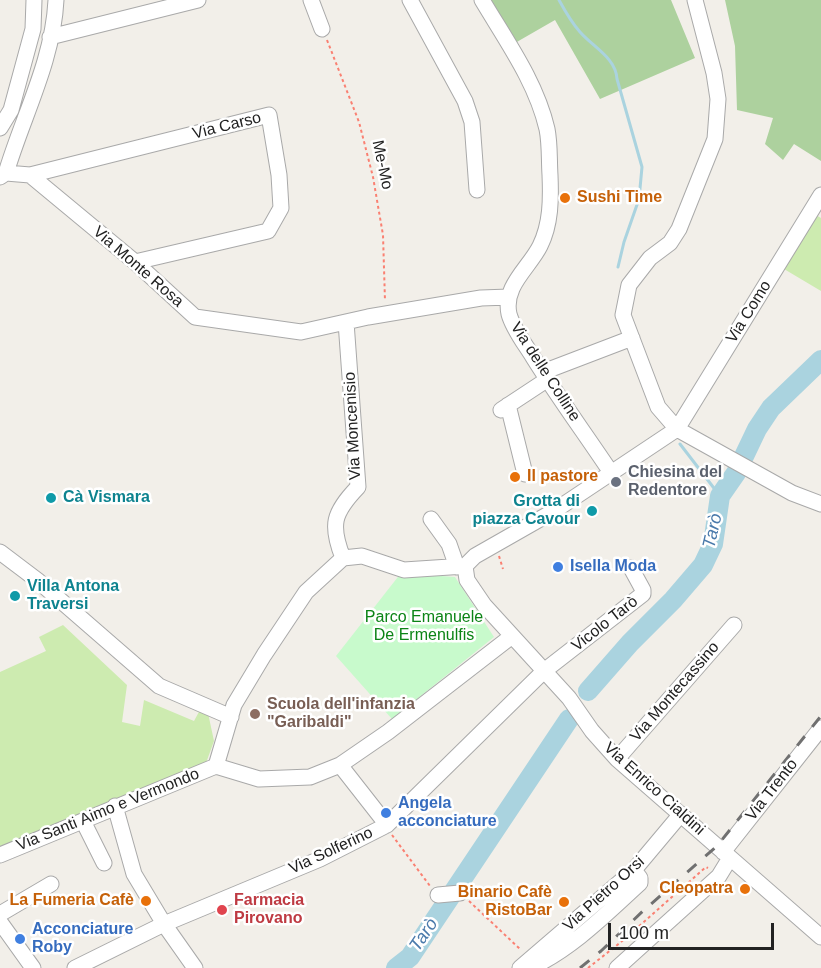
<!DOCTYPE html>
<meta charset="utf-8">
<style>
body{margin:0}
#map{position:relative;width:821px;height:968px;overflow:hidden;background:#f2efe9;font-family:Helvetica,sans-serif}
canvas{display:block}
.scale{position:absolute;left:608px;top:923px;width:166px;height:27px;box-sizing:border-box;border:3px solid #222;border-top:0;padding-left:8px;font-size:18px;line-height:21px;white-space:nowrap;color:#222;-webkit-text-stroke:4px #fff;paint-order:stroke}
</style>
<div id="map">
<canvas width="821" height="968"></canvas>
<div class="scale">100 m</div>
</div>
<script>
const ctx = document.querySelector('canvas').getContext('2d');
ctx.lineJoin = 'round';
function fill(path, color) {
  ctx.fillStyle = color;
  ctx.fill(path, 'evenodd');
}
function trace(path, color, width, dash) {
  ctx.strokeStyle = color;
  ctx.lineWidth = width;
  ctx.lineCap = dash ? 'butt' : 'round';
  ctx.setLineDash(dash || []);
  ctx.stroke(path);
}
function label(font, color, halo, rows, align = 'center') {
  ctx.font = font + ' Helvetica,sans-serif';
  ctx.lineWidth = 5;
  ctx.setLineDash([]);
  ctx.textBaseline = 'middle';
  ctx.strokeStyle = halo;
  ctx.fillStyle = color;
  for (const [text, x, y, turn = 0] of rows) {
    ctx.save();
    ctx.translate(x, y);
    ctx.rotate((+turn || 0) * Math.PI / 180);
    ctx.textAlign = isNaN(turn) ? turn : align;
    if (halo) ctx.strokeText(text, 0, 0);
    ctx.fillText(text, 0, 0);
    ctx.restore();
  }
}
fill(new Path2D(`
 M816,215L821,218V291L784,269Z
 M63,625L127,685L122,722L140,726L144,700L194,721L200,710L208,713L214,741L206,763L0,848V672L46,651L39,637Z`), '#cdebb0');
fill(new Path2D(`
 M490,0H671L695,58L600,99L555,20L515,43Z
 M725,0H821V161L794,144L783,160L765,144L773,118L737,110L735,46Z`), '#add19e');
fill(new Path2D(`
 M401,573L455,577L494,637L392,719L336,656Z`), '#c8facc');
trace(new Path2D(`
 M559,0C565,11 572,23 580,32C593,47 616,58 617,79L642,167L639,199L624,242L618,267
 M680,444L720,496`), '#aad3df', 3);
trace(new Path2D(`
 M588,691L630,643L673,600L703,565L713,544L720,496L736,473L757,429L771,408L821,360
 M396,968L410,957L569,719`), '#aad3df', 20);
const minor = new Path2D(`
 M311,0L322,29
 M410,0L465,101L472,122L477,190
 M482,0C507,42 536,82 547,129C550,144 549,160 550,175C551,199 551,224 540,246C529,268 503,286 509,314C513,329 525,344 533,357C558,397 586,435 612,474
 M695,0L714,73L718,99L715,139L679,229L670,243L650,258L629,285L623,315L658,407L677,429L792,493L821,504
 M50,37L198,0
 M0,128L11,110L33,29L34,0
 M6,173L30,175L269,115L279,175L281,208L268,231L135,262
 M30,175L135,262L195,317L301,332L368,317L481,298L509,297
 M0,177L6,173C23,116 53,61 56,0
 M543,372L632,338
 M508,405L525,474
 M501,410L548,379
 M431,519L449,544L457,567
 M0,552L37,580L159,686L231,717
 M343,558C330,525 333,513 358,487L346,322
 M465,566L475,556L554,511L677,429L821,195
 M465,566L467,580L484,605L569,698L592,731L617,759L821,937
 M617,759L734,625
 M340,765L387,825
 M216,766L234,705L264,655L306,592L343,558L362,556L404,570L465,566
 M216,766L259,779L310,777L340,765L388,732L512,636
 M115,806L134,874L164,924L195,968
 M83,821L104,863
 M723,852L821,728
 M0,855L216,766
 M438,895L460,893
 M0,914L51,884
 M0,922L33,968
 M75,968L164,924L320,859L387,825L544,671L643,594V590L631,568
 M520,968L634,870L681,814
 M530,968C572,949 607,913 640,883V878L634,870
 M617,968L719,876L730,858`);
trace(minor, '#a9a9a9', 17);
trace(new Path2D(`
 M327,40L359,122L373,177L383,235L385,301
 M499,556L503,569
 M392,835L430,886
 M469,901L521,950
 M588,968L621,942L706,867L708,868`), '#fa8072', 2, [3, 3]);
trace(minor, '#fff', 15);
trace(new Path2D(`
 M580,968L601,951L643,911L717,846L821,716`), '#707070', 3, [12, 12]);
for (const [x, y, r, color] of [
 [565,198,6,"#e8710a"],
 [515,477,6,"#e8710a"],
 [616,482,6,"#6b7280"],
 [51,498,6,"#0f9aa8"],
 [592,511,6,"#0f9aa8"],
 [558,567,6,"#3f7fe0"],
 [15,596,6,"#0f9aa8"],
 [255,714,6,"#8d6e63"],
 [386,813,6,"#3f7fe0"],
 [745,889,6,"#e8710a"],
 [146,901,6,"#e8710a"],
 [564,902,6,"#e8710a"],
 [222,910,6,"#e0444e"],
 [20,939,6,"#3f7fe0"]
]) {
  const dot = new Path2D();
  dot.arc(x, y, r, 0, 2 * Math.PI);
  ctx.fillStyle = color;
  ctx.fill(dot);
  trace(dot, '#fff', 2);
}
label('16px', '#222', '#fff', [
 ["Via Carso",227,126,-14],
 ["Me-Mo",382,165,78],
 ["Via Monte Rosa",138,267,41],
 ["Via Como",749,312,-58],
 ["Via delle Colline",545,372,57],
 ["Via Moncenisio",353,426,-93],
 ["Vicolo Tarò",605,624,-38],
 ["Via Montecassino",675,692,-49],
 ["Via Enrico Cialdini",654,789,42],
 ["Via Trento",772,790,-52],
 ["Via Santi Aimo e Vermondo",108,810,-22],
 ["Via Solferino",331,851,-25],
 ["Via Pietro Orsi",604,894,-42]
]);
label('bold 16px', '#c56008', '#fff', [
 ["Sushi Time",577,198,"left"],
 ["Il pastore",527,477,"left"],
 ["Cleopatra",733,889],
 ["Binario Cafè",552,893],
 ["RistoBar",552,911],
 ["La Fumeria Cafè",134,901]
], 'right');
label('bold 16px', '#5b616d', '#fff', [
 ["Chiesina del",628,473],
 ["Redentore",628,491]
], 'left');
label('bold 16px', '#0d838f', '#fff', [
 ["Cà Vismara",63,498],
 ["Grotta di",580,502,"right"],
 ["piazza Cavour",580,520,"right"],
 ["Villa Antona",27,587],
 ["Traversi",27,605]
], 'left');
label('bold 16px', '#366cbe', '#fff', [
 ["Isella Moda",570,567],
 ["Angela",398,804],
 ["acconciature",398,822],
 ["Acconciature",32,930],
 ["Roby",32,948]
], 'left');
label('16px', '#0c8416', '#fff', [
 ["Parco Emanuele",424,618],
 ["De Ermenulfis",424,636]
]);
label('bold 16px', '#785e54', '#fff', [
 ["Scuola dell'infanzia",267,705],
 ["\"Garibaldi\"",267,723]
], 'left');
label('bold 16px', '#be3a42', '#fff', [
 ["Farmacia",234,901],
 ["Pirovano",234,919]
], 'left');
label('italic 18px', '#4a7aab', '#fff', [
 ["Tarò",713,531,-77],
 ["Tarò",424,935,-56]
]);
</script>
